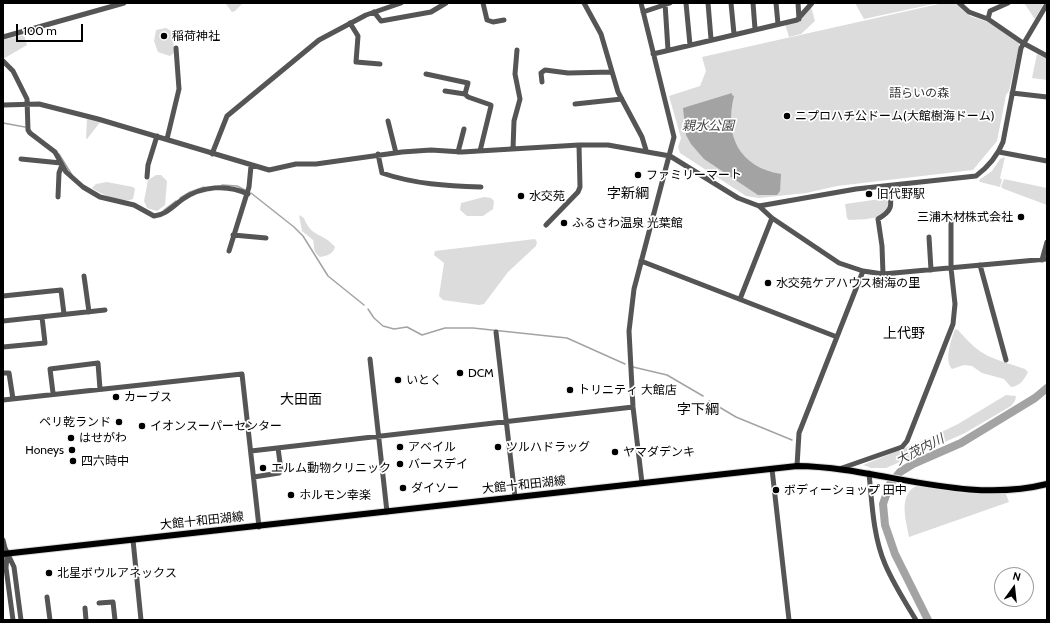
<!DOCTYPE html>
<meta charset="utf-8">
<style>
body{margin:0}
#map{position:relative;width:1050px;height:623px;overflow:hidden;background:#fff;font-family:Cabin,sans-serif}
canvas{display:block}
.frame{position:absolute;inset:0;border:4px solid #000;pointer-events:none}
.north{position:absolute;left:994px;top:567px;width:40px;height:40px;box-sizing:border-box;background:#fff;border:1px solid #999;border-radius:50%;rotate:15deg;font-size:11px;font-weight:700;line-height:16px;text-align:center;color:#000}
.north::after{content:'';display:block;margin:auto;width:14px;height:18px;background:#000;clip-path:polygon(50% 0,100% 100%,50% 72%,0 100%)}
.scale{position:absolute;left:16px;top:24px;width:67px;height:18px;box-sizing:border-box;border:2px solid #000;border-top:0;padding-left:5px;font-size:12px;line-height:14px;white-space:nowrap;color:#000;-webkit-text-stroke:3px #fff;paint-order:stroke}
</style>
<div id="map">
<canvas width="1050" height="623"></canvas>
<div class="frame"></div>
<div class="north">N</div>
<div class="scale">100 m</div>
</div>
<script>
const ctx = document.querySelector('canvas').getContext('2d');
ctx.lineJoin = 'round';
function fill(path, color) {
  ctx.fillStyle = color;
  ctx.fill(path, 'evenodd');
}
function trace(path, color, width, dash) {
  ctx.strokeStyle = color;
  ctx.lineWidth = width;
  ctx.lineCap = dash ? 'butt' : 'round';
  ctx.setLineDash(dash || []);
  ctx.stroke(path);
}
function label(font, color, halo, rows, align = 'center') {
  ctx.font = font + ' Cabin,"Noto Sans JP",sans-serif';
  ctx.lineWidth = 3.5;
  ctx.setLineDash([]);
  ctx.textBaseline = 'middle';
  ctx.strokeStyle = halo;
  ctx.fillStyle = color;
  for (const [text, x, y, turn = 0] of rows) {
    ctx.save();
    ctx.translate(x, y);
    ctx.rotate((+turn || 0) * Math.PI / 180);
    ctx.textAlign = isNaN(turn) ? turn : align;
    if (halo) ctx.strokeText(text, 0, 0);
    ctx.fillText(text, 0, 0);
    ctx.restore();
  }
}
fill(new Path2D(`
 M225,3H243L235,11L232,12Z
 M855,3H938L864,19Z
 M943,3H955L970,16L988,22L1019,42V46L1009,91L1006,95L997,141L973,170L837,186L806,193L759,198L746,196L680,153L678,147L681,138L669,96L700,86L706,71L702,57Z
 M1024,3H1044L1035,19Z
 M811,7L815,21L801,34L789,37L785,24L798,21Z
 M166,28L173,32L174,53L170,56L158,52L154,41L156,30Z
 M24,35L27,45L3,59V40Z
 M1037,54L1047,59V80L1032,78Z
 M87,118L101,121L87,139L86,138Z
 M1005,157L1000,178L1002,180L1000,187L980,182L979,180L992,171L1000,159Z
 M156,175H161L167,181L165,205L157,211L147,208L144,201L148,180Z
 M1004,179L1047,188V205L1004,189L1001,187Z
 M107,182L133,187L135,189L133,199C123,204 100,194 92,188L96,184Z
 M484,197L491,198L494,201L493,209L483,216H467L460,210L461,203Z
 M887,198L889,201C889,221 864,219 849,220L847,218L845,204Z
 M299,215L304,218C311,238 323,232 335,247C333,254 327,256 320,257C312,251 315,248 313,240L302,231Z
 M535,239L537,242L536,246L508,272L484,304L479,305L443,300L439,296L444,263L434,255L435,251Z
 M955,329L958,330C983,359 991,357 1025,369L1028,372C1024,380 1020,386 1011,387L1004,379L982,373L972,366L964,365L952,369C944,360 951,340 955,329Z
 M1006,395L1016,396L1015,401L1011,406L965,433L893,465L886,468H871L863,465L927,439L958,424Z
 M916,486L965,493L1006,494L1009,502L909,537C906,520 898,496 916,486Z`), '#dcdcdc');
fill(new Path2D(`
 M732,93V95L734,96C724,136 739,167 781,174L780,191L777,195H758L704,159L691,144L686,135L683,108Z`), '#a3a3a3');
trace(new Path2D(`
 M3,123L25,127
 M59,154L72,175
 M222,185L237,186L245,190
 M251,193L294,227L303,236L328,276L364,305
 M180,198L190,192L204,187
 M164,210L176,201
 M368,309L374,318L383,326L394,329L407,327L422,335L445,328H473L567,338L625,364
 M633,367L667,375L703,396
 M709,401L736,417L792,440`), '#a3a3a3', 1.5);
trace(new Path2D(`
 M928,620L895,554L885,525L883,504L890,484L900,472L913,464L961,443L1035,398L1047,388`), '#a3a3a3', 8);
const major = new Path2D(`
 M3,554L797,466C880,467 963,505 1047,484`);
trace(major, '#dbdbdb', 8);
trace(new Path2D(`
 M483,3L487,20L493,22L504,20
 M584,3L601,34L618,92L642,137L646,150
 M641,3L674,137L634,289L629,331L633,407L642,483
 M665,3L668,50
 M686,3L690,45
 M708,3L711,39
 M731,3L734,34
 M753,3L755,29
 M776,3L778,24
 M798,3L799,19
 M959,3L969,12L988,19L1023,43L1047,56
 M374,12L381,21L431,12L446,3
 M643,12L670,3
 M988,19L990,11L1008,3
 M350,23L358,36L356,62L380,64
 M3,37L124,3
 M653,54L797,20L812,3
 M3,61L13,71L27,99L28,130L30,133L55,152L66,172L83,187L100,197L134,205L154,216C166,215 174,205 183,199C202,186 227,184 248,194
 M426,74L468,83L465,94L445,91
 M542,82L541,73L545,70L568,73L612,72
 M1012,93L1047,97
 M465,94L468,97L491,105V106L480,151
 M575,104L622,99
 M3,105L39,104L98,119L269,170L296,164H316L402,152L431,150L462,152L579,145H608L670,156L738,198L759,206L856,189L976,176C988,167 997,157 1003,142L1021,48L1047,4
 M388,121L396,153
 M167,139L179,89L176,48
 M513,149L514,121L520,99L515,74L517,50
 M458,152L464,129
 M999,152L1047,161
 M212,154L227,116L319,40L366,15L401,3
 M378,154L382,173C414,184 447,186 481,187
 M21,159L61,163
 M147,177L148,165L157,136
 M58,197L59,173L62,165
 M759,206L772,218L839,263L863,271L883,274L1047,259
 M546,225L578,192L580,187L579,145
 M233,235L266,238
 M929,237L931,270
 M229,251L249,187L251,166
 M1042,260L1047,242
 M641,261L837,337
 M980,265L1006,360
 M883,274L882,246L878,219C895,209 891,204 889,186
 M84,276L89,312
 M3,296L61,290L64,314
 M740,299L772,218
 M3,321L105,310
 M496,332L515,497
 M3,347L45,343L42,317
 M370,359L387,512
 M3,373H9L13,399
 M53,393L50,369L98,363L100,389
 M3,400L242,374L259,527
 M251,451L633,407
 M797,466L799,433L863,271
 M842,468L902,447L907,441L953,324L955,304L951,268V218
 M772,469L789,620
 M869,473C872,503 873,536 885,564C893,583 905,602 916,620
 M254,477L279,473L281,470L278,448
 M3,540L5,548L14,567L21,620
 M133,540L141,620
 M7,555L6,568L13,620
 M47,597L50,620
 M99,603L113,602L115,620
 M85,608L86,620`), '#555', 5);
trace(major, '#000', 6);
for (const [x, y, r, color] of [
 [164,36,4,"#000"],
 [787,116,4,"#000"],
 [638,175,4,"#000"],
 [869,194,4,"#000"],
 [521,196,4,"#000"],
 [1021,217,4,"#000"],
 [564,223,4,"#000"],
 [768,283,4,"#000"],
 [460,373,4,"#000"],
 [398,380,4,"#000"],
 [570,390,4,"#000"],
 [116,397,4,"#000"],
 [119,422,4,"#000"],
 [142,426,4,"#000"],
 [71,438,4,"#000"],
 [400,447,4,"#000"],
 [498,447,4,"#000"],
 [72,450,4,"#000"],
 [615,452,4,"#000"],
 [73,461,4,"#000"],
 [400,464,4,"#000"],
 [263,468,4,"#000"],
 [403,488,4,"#000"],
 [776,490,4,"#000"],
 [291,495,4,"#000"],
 [49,573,4,"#000"]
]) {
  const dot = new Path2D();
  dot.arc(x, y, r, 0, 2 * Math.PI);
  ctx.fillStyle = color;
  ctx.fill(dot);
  trace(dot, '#fff', 1.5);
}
label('12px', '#000', '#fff', [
 ["稲荷神社",172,36],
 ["ニプロハチ公ドーム(大館樹海ドーム)",795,116],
 ["ファミリーマート",646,175],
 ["旧代野駅",877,194],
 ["水交苑",529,196],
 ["三浦木材株式会社",1013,217,"right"],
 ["ふるさわ温泉 光葉館",572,223],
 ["水交苑ケアハウス樹海の里",776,283],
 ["DCM",468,373],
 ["いとく",406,380],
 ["トリニティ 大館店",578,390],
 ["カーブス",124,397],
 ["ペリ乾ランド",111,422,"right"],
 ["イオンスーパーセンター",150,426],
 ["はせがわ",79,438],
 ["アベイル",408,447],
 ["ツルハドラッグ",506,447],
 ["Honeys",64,450,"right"],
 ["ヤマダデンキ",623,452],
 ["四六時中",81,461],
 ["バースデイ",408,464],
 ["エルム動物クリニック",271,468],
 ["ダイソー",411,488],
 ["ボディーショップ 田中",784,490],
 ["ホルモン幸楽",299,495],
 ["北星ボウルアネックス",57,573]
], 'left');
label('12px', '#333', '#fff', [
 ["語らいの森",919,93]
]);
label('12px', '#000', '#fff', [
 ["大館十和田湖線",524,485,-6],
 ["大館十和田湖線",202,521,-6]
]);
label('italic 13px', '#444', '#fff', [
 ["親水公園",708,126],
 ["大茂内川",920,450,-27]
]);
label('14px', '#000', '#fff', [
 ["字新綱",628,194],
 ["上代野",904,334],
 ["大田面",301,400],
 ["字下綱",698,410]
]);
</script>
